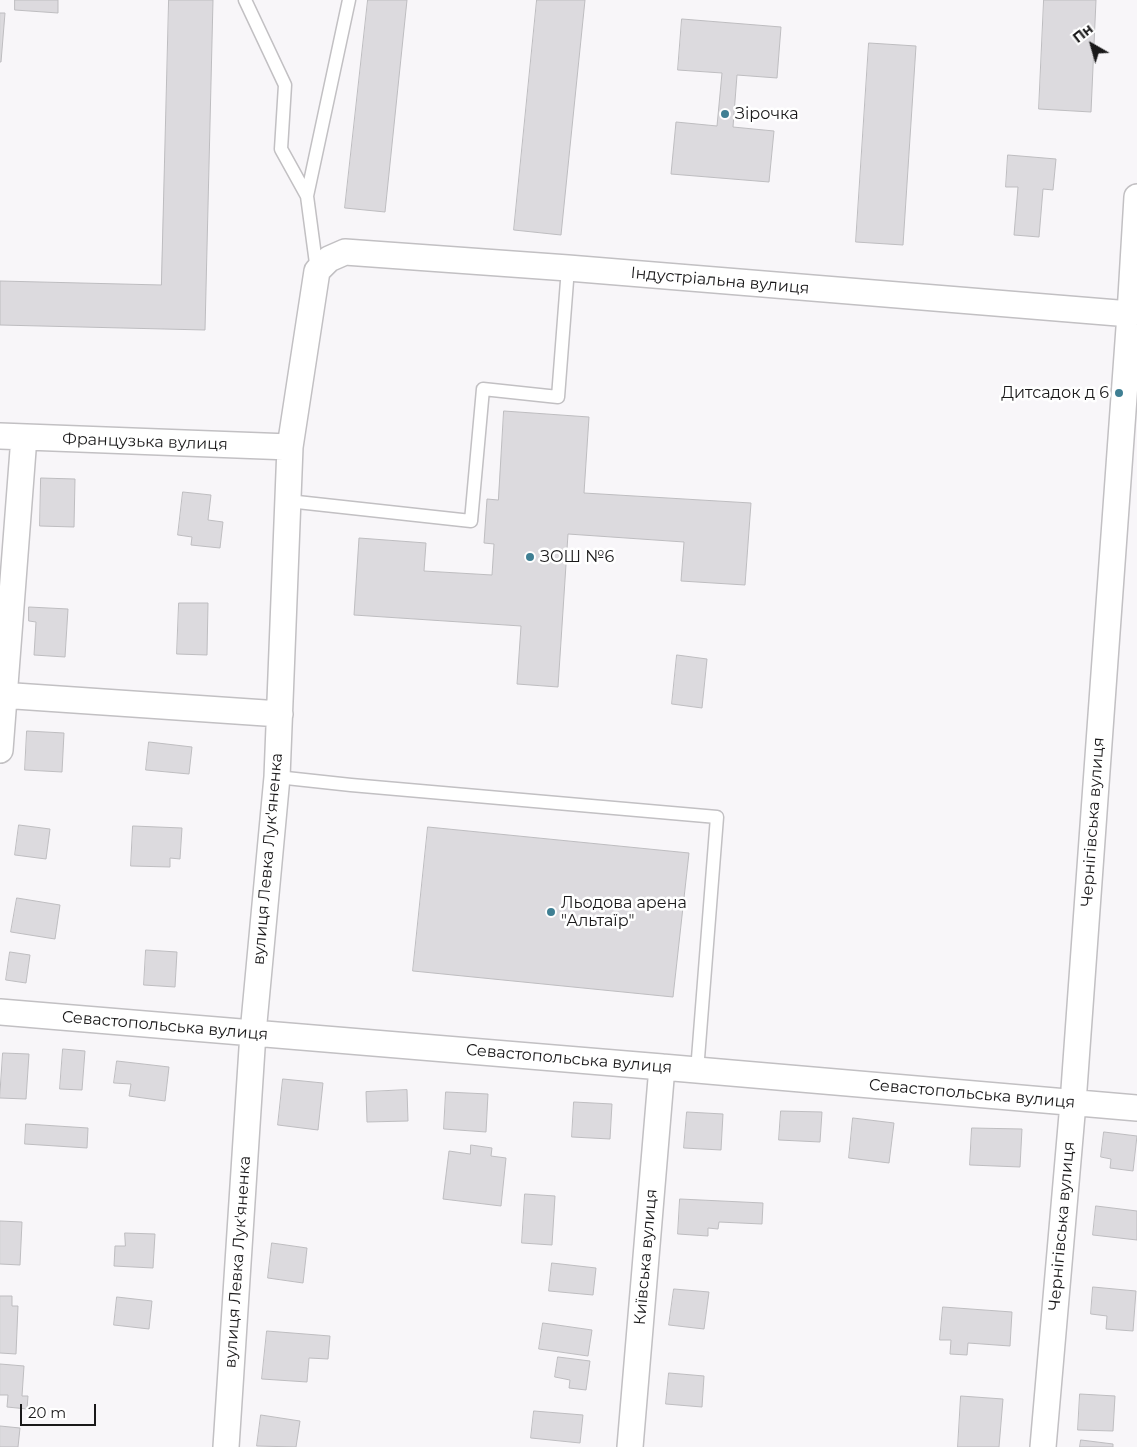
<!DOCTYPE html>
<meta charset="utf-8">
<style>
body{margin:0}
#map{position:relative;width:1137px;height:1447px;overflow:hidden;background:#f8f6f9;font-family:Montserrat,sans-serif}
canvas{display:block}
.north{position:absolute;left:1067px;top:20px;width:50px;height:50px;-webkit-text-stroke:4px #fff;paint-order:stroke;rotate:322deg;font-size:14px;font-weight:700;line-height:20px;text-align:center;color:#1a191a}
.north::after{content:'';display:block;margin:auto;width:18px;height:22px;background:#1a191a;clip-path:polygon(50% 0,100% 100%,50% 72%,0 100%)}
.scale{position:absolute;left:20px;top:1404px;width:76px;height:22px;box-sizing:border-box;border:2px solid #1a191a;border-top:0;padding-left:6px;font-size:15px;line-height:18px;white-space:nowrap;color:#1a191a;-webkit-text-stroke:4px #fff;paint-order:stroke}
</style>
<div id="map">
<canvas width="1137" height="1447"></canvas>
<div class="north">Пн</div>
<div class="scale">20 m</div>
</div>
<script>
const ctx = document.querySelector('canvas').getContext('2d');
ctx.lineJoin = 'round';
function fill(path, color) {
  ctx.fillStyle = color;
  ctx.fill(path, 'evenodd');
}
function trace(path, color, width, dash) {
  ctx.strokeStyle = color;
  ctx.lineWidth = width;
  ctx.lineCap = dash ? 'butt' : 'round';
  ctx.setLineDash(dash || []);
  ctx.stroke(path);
}
function label(font, color, halo, rows, align = 'center') {
  ctx.font = font + ' Montserrat,sans-serif';
  ctx.lineWidth = 5;
  ctx.setLineDash([]);
  ctx.textBaseline = 'middle';
  ctx.strokeStyle = halo;
  ctx.fillStyle = color;
  for (const [text, x, y, turn = 0] of rows) {
    ctx.save();
    ctx.translate(x, y);
    ctx.rotate((+turn || 0) * Math.PI / 180);
    ctx.textAlign = isNaN(turn) ? turn : align;
    if (halo) ctx.strokeText(text, 0, 0);
    ctx.fillText(text, 0, 0);
    ctx.restore();
  }
}
const building = new Path2D(`
 M15,0H58V13L15,10Z
 M169,0H213L205,330L0,325V281L161,285Z
 M368,0H407L385,212L345,208Z
 M537,0H585L561,235L514,230Z
 M1044,0H1096L1091,112L1039,109Z
 M0,13H5L1,62H0Z
 M682,19L781,27L777,78L737,75L733,127L774,131L769,182L671,174L676,122L717,126L722,73L678,70Z
 M869,43L916,46L903,245L856,242Z
 M1008,155L1056,159L1053,190L1043,189L1039,237L1014,235L1018,187H1006Z
 M504,411L589,417L584,493L751,503L745,585L681,581L684,542L568,534L558,687L517,684L521,626L354,615L359,538L426,543L424,571L492,575L494,544L484,543L487,499L498,500Z
 M41,478L75,479L74,527L40,526Z
 M183,492L211,495L208,520L223,522L220,548L191,545L192,537L178,535Z
 M179,603H208L207,655L177,654Z
 M29,607L68,609L65,657L34,655L36,622L29,621Z
 M677,655L707,659L702,708L672,704Z
 M27,731L64,733L62,772L25,770Z
 M149,742L192,747L189,774L146,770Z
 M19,825L50,829L46,859L15,855Z
 M133,826L182,828L180,859L170,858V867L131,866Z
 M428,827L689,853L673,997L413,971Z
 M17,898L60,905L55,939L11,932Z
 M146,950L177,952L175,987L144,985Z
 M10,952L30,955L26,983L6,980Z
 M63,1049L85,1051L82,1090L60,1089Z
 M3,1053L29,1054L26,1099L0,1098Z
 M117,1061L169,1067L165,1101L129,1096L131,1084L114,1083Z
 M283,1079L323,1083L318,1130L278,1125Z
 M407,1090L408,1121L367,1122L366,1092Z
 M446,1092L488,1094L486,1132L444,1129Z
 M574,1102L612,1104L610,1139L572,1137Z
 M781,1111L822,1112L820,1142L779,1140Z
 M687,1112L723,1114L721,1150L684,1148Z
 M853,1118L894,1123L889,1163L849,1158Z
 M26,1124L88,1128L87,1148L25,1144Z
 M972,1128L1022,1129L1020,1167L970,1165Z
 M1104,1132L1137,1136L1133,1171L1110,1168L1111,1159L1101,1157Z
 M471,1145L492,1148L491,1156L506,1158L501,1206L443,1199L449,1151L470,1154Z
 M525,1194L555,1196L552,1245L522,1243Z
 M680,1199L763,1203L762,1224L719,1222L718,1229L708,1228V1236L678,1234Z
 M1096,1206L1137,1211V1240L1093,1235Z
 M0,1221L22,1222L20,1265L0,1264Z
 M125,1233L155,1234L153,1268L114,1266L115,1246H125Z
 M272,1243L307,1248L303,1283L268,1278Z
 M552,1263L596,1268L593,1295L549,1291Z
 M1093,1287L1136,1291L1133,1331L1106,1329L1107,1316L1091,1314Z
 M674,1289L709,1292L704,1329L669,1325Z
 M0,1296H12V1306H18L16,1354L0,1353Z
 M117,1297L152,1301L149,1329L114,1325Z
 M943,1307L1012,1312L1010,1346L968,1343L967,1355L950,1354L951,1340H940Z
 M543,1323L592,1330L588,1356L539,1349Z
 M267,1331L330,1336L328,1359L309,1358L307,1382L262,1379Z
 M558,1357L590,1361L586,1390L569,1388L570,1380L555,1377Z
 M0,1364L24,1366L22,1396H28L27,1409L7,1407L8,1395H0Z
 M669,1373L704,1376L702,1407L666,1404Z
 M1080,1394L1115,1396L1113,1431L1078,1430Z
 M961,1396L1003,1399L999,1447H958Z
 M534,1411L583,1415L580,1443L531,1438Z
 M261,1415L300,1421L296,1447L257,1446Z
 M0,1426L20,1428L18,1447H0Z
 M1081,1440L1113,1444V1447H1080Z`);
fill(building, '#dcdade');
trace(building, '#bebdc0', 1);
const service = new Path2D(`
 M245,0L285,85L281,149L307,196
 M317,271L307,196L349,0
 M288,501L471,521L483,389L558,397L568,268
 M277,777L351,785L717,817L697,1071`);
const minor = new Path2D(`
 M0,436L290,447
 M0,695L280,714
 M0,750L24,437
 M0,1012L662,1067L1137,1108
 M226,1447L253,1033L277,777L290,447L317,271L329,259L345,252L568,268L1130,314
 M630,1447L662,1067
 M1043,1447L1073,1103L1130,314L1137,197`);
trace(service, '#c2c0c3', 15);
trace(minor, '#c2c0c3', 28);
trace(service, '#fff', 12);
trace(minor, '#fff', 25);
for (const [x, y, r, color] of [
 [725,114,5,"#3f7f93"],
 [1119,393,5,"#3f7f93"],
 [530,557,5,"#3f7f93"],
 [551,912,5,"#3f7f93"]
]) {
  const dot = new Path2D();
  dot.arc(x, y, r, 0, 2 * Math.PI);
  ctx.fillStyle = color;
  ctx.fill(dot);
  trace(dot, '#fff', 2);
}
label('16px', '#1a191a', '#fff', [
 ["Зірочка",735,114],
 ["Дитсадок д 6",1109,393,"right"],
 ["ЗОШ №6",540,557],
 ["Льодова арена",561,903],
 ["\"Альтаїр\"",561,921]
], 'left');
label('16px', '#1a191a', '#fff', [
 ["Індустріальна вулиця",720,281,5],
 ["Французька вулиця",145,442,2],
 ["Чернігівська вулиця",1093,822,-86],
 ["вулиця Левка Лук'яненка",268,859,-85],
 ["Севастопольська вулиця",165,1026,5],
 ["Севастопольська вулиця",569,1059,5],
 ["Севастопольська вулиця",972,1094,5],
 ["Чернігівська вулиця",1062,1226,-85],
 ["Київська вулиця",646,1257,-85],
 ["вулиця Левка Лук'яненка",238,1262,-86]
]);
</script>
